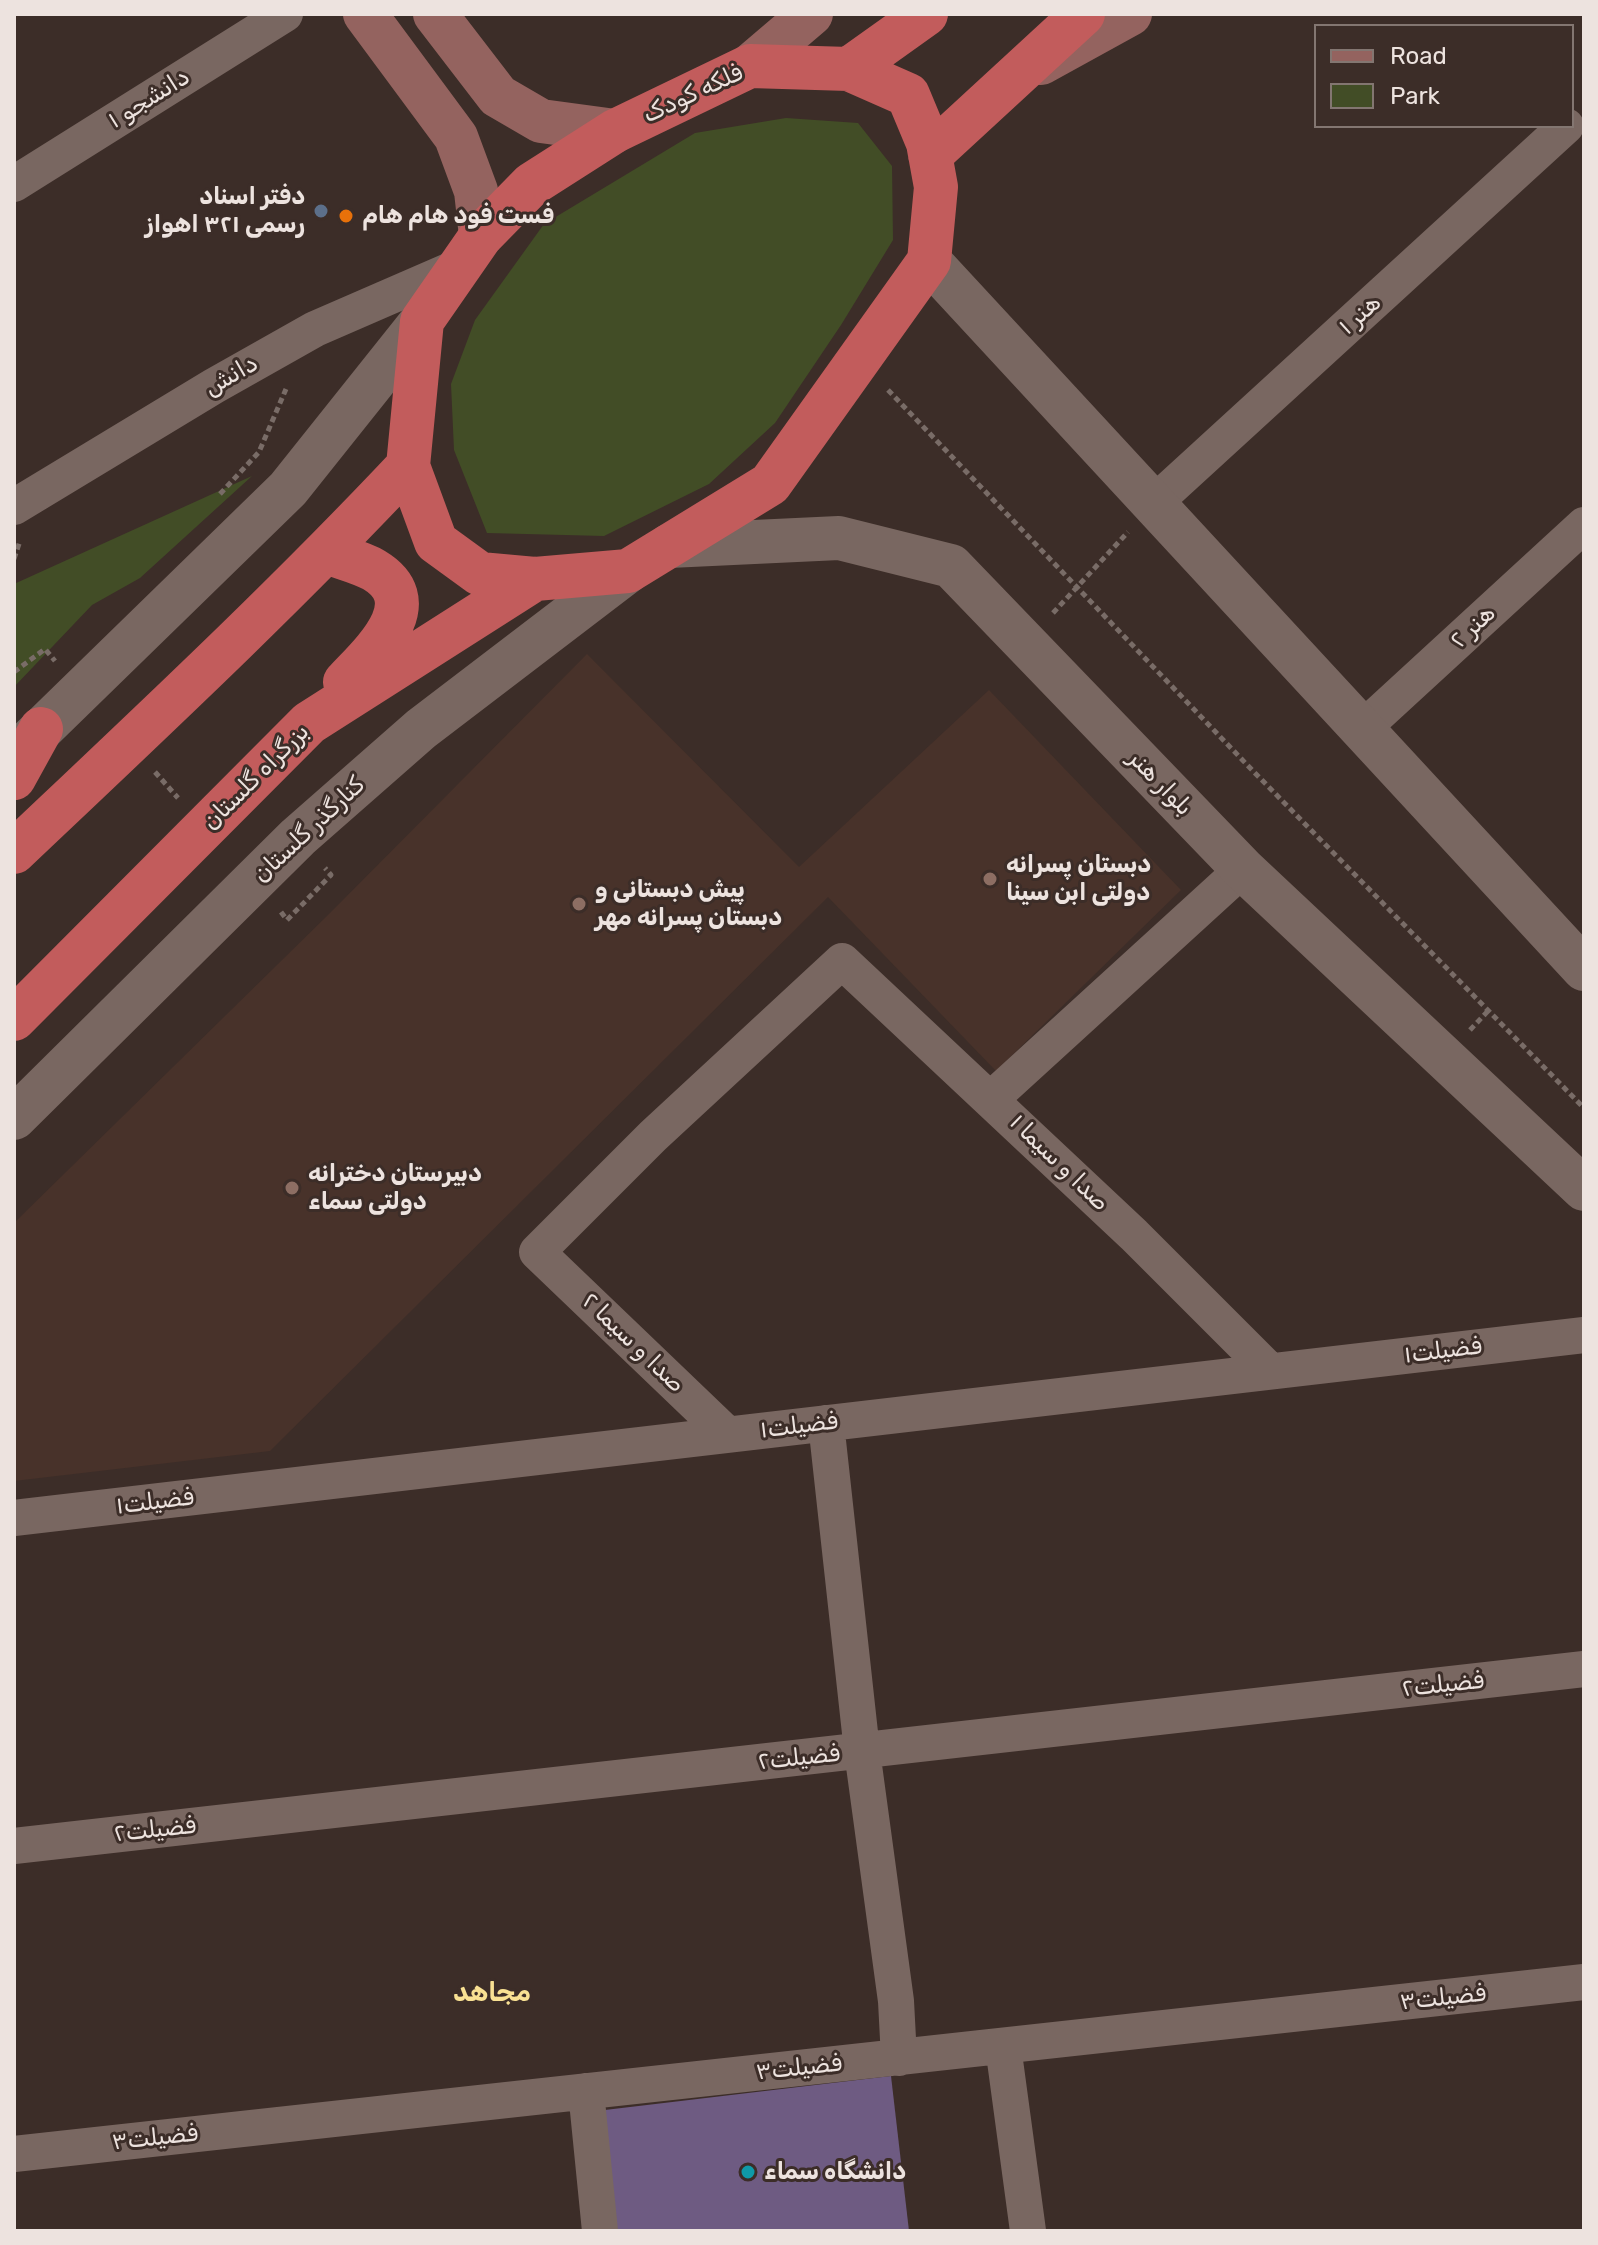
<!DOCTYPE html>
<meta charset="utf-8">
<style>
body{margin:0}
#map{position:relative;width:1598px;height:2245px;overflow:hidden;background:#3c2d28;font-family:Rubik,sans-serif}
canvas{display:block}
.frame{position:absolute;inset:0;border:16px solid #ede3df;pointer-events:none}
.legend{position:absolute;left:1314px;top:24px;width:260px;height:104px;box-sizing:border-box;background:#3c2d28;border:2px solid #837671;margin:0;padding:10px 14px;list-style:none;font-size:24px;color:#ede3df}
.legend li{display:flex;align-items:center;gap:16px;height:40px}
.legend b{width:40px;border:2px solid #837671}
</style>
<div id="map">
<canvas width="1598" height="2245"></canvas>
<div class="frame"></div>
<ul class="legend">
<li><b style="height:10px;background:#94635f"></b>Road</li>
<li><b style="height:22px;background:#424d26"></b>Park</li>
</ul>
</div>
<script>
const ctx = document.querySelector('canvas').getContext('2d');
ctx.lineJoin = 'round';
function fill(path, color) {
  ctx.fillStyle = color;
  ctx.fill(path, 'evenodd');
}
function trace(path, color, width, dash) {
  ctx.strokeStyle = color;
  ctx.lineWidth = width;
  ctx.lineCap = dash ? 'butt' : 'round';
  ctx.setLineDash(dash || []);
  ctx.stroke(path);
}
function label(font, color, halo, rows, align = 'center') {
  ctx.font = font + ' Rubik,Vazirmatn,sans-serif';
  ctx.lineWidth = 6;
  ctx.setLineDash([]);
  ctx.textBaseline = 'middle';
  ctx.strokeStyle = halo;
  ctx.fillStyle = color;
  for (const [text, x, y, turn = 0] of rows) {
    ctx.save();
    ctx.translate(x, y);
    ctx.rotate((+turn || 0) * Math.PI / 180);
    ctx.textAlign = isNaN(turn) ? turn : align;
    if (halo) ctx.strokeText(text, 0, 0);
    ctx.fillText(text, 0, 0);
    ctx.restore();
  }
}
fill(new Path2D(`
 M587,654L799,867L989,690L1181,890L996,1071L828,897L270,1451L14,1481V1223L331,912Z`), '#48322a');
fill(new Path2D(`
 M786,118L858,123L892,166L893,240L841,325L775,423L709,484L604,536L487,533L454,450L451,384L475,320L544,224L695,133Z
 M252,476L140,578L92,605L14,687V584Z`), '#424d26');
fill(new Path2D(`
 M891,2076L909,2231H600L588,2112Z`), '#6e5b82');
trace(new Path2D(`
 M888,390L1253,771L1584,1108
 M220,494L259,452L286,389
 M14,559L20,541
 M1053,613L1128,532
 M14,672L45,649L55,661
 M155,772L178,798
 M281,912L287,920L331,875L325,868
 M1470,1030L1488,1011`), '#796c67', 5, [6, 4]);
trace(new Path2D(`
 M14,184L285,14
 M1154,503L1566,126
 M14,507L214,386L315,329L460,266
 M1362,729L1584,525
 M991,1099L1243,869
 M826,1423L862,1751L896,2001L899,2058
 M728,1435L537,1252L653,1136L842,961L1134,1235L1270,1371
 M14,1518L1584,1335
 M14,1846L1584,1669
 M1003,2046L1028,2231
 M586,2091L600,2231
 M14,2154L1584,1982`), '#796761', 36);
trace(new Path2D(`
 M929,261L1584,969
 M669,546L839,538L951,566L1243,869L1584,1189
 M14,756L288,489L422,321
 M14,1118L298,837L421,729L628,571`), '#796761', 44);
trace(new Path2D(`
 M365,14L456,137L476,191L481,236
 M435,14L498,96L541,121L615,131
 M1041,63L1130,14
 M750,66L811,14`), '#94635f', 44);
trace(new Path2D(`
 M750,66L849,69L908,95L928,143L936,187L929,261L770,484L628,571L535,579L480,574L436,542L408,466L422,321L481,236L532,184L615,131Z
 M849,69L926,14
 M930,155L1083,14
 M327,552C342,558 360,562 374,570C429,603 371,654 345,682
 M14,778L41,729
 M14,852C148,725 282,600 408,466
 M14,1019L309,723L535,579`), '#c25c5c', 44);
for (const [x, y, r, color] of [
 [321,211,8,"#5c6f8a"],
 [346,216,8,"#e8710a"],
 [990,879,8,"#8d6e63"],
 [579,904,8,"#8d6e63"],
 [292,1188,8,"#8d6e63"],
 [748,2172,8,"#0f9aa8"]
]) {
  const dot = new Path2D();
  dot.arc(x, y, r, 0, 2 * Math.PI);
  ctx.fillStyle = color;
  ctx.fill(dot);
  trace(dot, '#3c2d28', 3);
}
label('24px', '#ede3df', '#3c2d28', [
 ["فلکه کودک",693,94,-25],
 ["دانشجو ۱",149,99,-32],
 ["هنر ۱",1360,315,-42],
 ["دانش",231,376,-30],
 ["هنر ۲",1473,627,-43],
 ["بزرگراه گلستان",256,777,-45],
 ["بلوار هنر",1160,783,46],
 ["کنارگذر گلستان",309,830,-43],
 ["صدا و سیما ۱",1059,1163,44],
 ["صدا و سیما ۲",633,1343,44],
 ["فضیلت۱",1443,1351,-7],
 ["فضیلت۱",799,1426,-7],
 ["فضیلت۱",155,1502,-7],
 ["فضیلت۲",1443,1685,-6],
 ["فضیلت۲",799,1758,-6],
 ["فضیلت۲",155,1830,-6],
 ["فضیلت۳",1443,1998,-6],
 ["فضیلت۳",799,2068,-6],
 ["فضیلت۳",155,2138,-6]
]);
label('bold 24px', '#ede3df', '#3c2d28', [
 ["دفتر اسناد",305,197,"right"],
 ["رسمی ۳۲۱ اهواز",305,225,"right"],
 ["فست فود هام هام",362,216],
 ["دبستان پسرانه",1006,865],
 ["دولتی ابن سینا",1006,893],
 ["پیش دبستانی و",595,890],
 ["دبستان پسرانه مهر",595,918],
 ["دبیرستان دخترانه",308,1174],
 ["دولتی سماء",308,1202],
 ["دانشگاه سماء",764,2172]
], 'left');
label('bold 26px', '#f9e193', '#3c2d28', [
 ["مجاهد",492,1993]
]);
</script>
